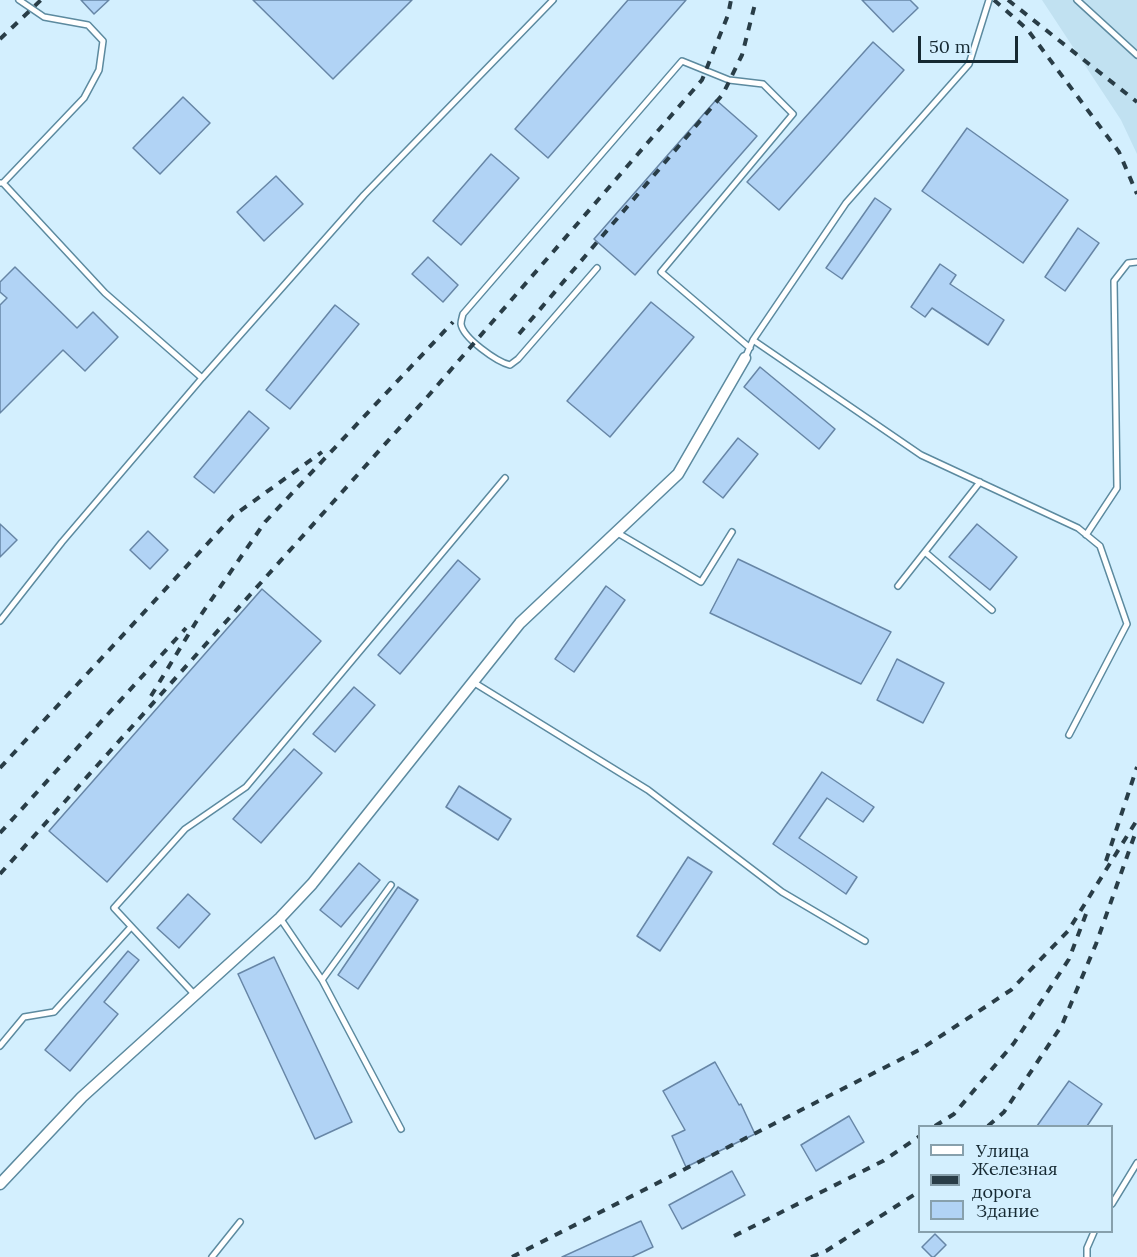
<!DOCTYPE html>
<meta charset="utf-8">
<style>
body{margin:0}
#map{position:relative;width:1137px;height:1257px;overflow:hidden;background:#d3effe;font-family:Lora,serif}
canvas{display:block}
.legend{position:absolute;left:918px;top:1125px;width:195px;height:108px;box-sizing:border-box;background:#d3effe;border:2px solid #87a0ac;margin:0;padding:8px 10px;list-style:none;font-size:18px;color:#162932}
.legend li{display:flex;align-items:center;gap:12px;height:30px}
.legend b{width:30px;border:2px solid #87a0ac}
.scale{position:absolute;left:918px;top:36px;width:100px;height:27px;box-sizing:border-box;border:3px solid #162932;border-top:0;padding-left:8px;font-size:18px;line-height:21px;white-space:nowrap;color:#162932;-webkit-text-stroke:4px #d3effe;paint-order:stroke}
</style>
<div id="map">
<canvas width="1137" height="1257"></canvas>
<ul class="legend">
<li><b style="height:8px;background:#fff"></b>Улица</li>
<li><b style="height:8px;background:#293d47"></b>Железная дорога</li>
<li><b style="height:16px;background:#b1d3f5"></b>Здание</li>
</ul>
<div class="scale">50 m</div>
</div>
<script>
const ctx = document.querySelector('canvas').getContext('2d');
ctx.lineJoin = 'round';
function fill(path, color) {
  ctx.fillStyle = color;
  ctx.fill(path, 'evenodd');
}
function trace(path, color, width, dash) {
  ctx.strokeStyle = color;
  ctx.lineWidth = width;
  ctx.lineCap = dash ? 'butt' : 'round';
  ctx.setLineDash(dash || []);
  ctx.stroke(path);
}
fill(new Path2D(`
 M1042,0H1137V154L1121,120Z`), '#c1e1f1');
const building = new Path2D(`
 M81,0H109L94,14Z
 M253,0H412L333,79Z
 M628,0H686L548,158L515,129Z
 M862,0H910L918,8L893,32Z
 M873,42L904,70L779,210L747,182Z
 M183,97L210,123L160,174L133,148Z
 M716,100L757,136L635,275L594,239Z
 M967,128L1068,200L1023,263L922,191Z
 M491,154L519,178L461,245L433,221Z
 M276,176L303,204L264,241L237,212Z
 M875,198L891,209L842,279L826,268Z
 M1078,228L1099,243L1065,291L1045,277Z
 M428,257L458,285L443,302L412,274Z
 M940,264L956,275L950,284L1004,320L988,345L932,308L925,317L911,307Z
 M15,267L77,328L93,312L118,337L85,371L63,350L0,413V305L7,298L0,292V282Z
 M651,302L694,337L610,437L567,401Z
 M335,305L359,324L290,409L266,390Z
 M760,367L835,429L819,449L744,387Z
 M249,411L269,428L214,493L194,477Z
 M738,438L758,454L723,498L703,482Z
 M0,524L17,540L0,557Z
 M977,524L1017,557L990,590L949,557Z
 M148,531L168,550L150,569L130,550Z
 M738,559L891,632L861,684L710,613Z
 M458,560L480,579L400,674L378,655Z
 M606,586L625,600L574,672L555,659Z
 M262,589L321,641L107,882L49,831Z
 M897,659L944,683L923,723L877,700Z
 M354,687L375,705L335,752L313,734Z
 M294,749L322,773L261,843L233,819Z
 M822,772L874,807L863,822L827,798L799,838L857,877L846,894L773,844Z
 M459,786L511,819L498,840L446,807Z
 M688,857L712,872L660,951L637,936Z
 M359,863L380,880L341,927L320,910Z
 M398,887L418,900L358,989L338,975Z
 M188,894L210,914L179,948L157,928Z
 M128,951L139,960L104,1002L118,1014L70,1071L45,1050Z
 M274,957L352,1122L315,1139L238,974Z
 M715,1062L739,1105L741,1104L755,1134L686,1167L672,1136L685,1130L663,1091Z
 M1069,1081L1102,1104L1087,1126H1037Z
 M849,1116L864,1142L816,1171L801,1145Z
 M732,1171L745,1195L682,1229L669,1205Z
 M641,1221L653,1247L632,1257H562Z
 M935,1234L946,1245L934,1257H932L922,1247Z`);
fill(building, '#b1d3f5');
trace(building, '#6786a6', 1.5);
const service = new Path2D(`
 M1077,0L1137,55
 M0,183H3L105,293L202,378L62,542L0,621
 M3,183L84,98L99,70L103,41L88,25L44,17L19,0
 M597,268L518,359L510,365C497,362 463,338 461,324C461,321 462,318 463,314L682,61L729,80L763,84L793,114L661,272L750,348
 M753,340L921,455L1078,528L1100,546L1127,624L1069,735
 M745,358L753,340L846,203L969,64L989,0
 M202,378L364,195L553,0
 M616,532L701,582L732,532
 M1086,535L1117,488L1114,281L1128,263L1137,262
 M925,552L992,610
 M898,586L980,482
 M473,682L648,790L782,892L865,941
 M280,918L322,980L401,1129
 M322,980L391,885
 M195,995L114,908L185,829L246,787L505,478
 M0,1046L24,1017L54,1012L131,927
 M1112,1204L1137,1163
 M212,1257L240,1222
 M1087,1257V1248L1094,1232`);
const minor = new Path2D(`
 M0,1184L82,1097L280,918L312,884L520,623L678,474L745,358`);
trace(service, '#5c8a9f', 8);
trace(minor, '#5c8a9f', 13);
trace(service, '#fff', 5);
trace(minor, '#fff', 10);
trace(new Path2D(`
 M994,0L1027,29L1119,152L1137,194
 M1008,0L1137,102
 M0,39L41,0
 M519,334L723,94L742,55L756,0
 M151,696L196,622L265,522L453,322
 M0,768L233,516L322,452
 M0,833L186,628
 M1106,861L1137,767
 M0,874L429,395L702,80L728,15L731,0
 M935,1126L954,1114L1014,1043L1069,959L1086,914
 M988,1126L1004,1112L1062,1025L1096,944L1135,834
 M734,1236L883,1161L920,1136
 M512,1257L921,1049L1011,990L1068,931L1137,820
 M811,1257L826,1251L920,1191`), '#293d47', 4, [8, 8]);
</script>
